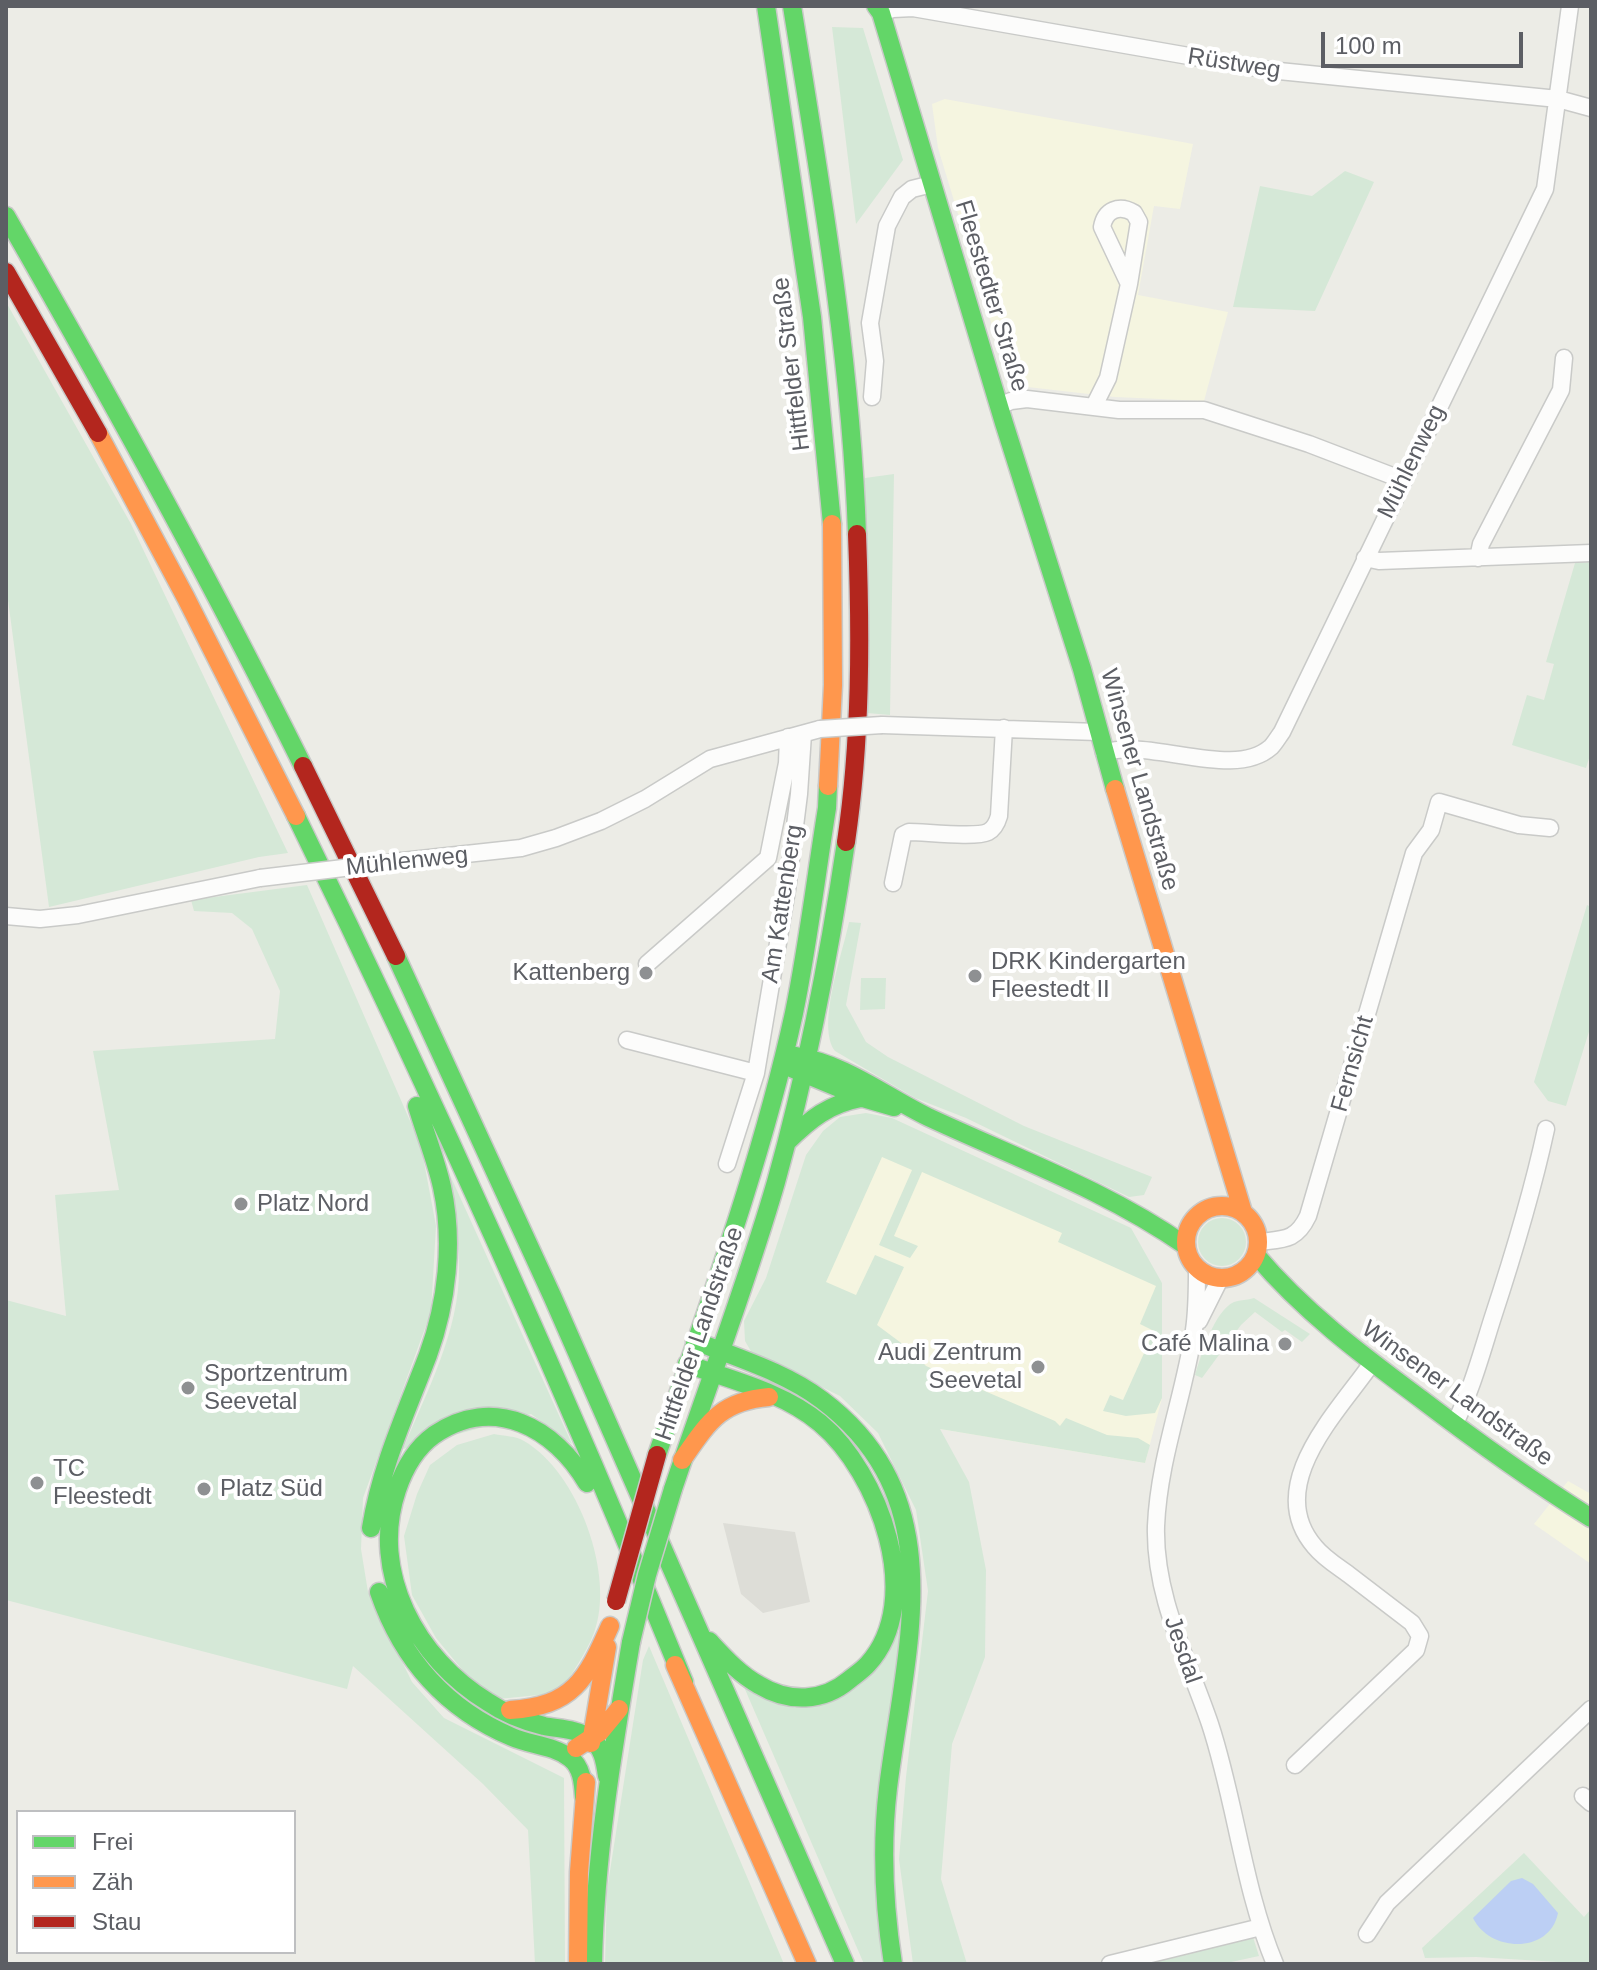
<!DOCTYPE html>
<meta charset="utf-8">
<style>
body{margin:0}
#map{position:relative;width:1597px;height:1970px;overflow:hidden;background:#ecece6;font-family:Arial,sans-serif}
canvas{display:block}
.frame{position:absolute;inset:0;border:8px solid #5c5e64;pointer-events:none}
.legend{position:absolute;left:16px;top:1810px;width:280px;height:144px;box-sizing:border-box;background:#fff;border:2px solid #bebfc1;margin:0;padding:10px 14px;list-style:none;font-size:24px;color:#5c5e64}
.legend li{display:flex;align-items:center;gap:16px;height:40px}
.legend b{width:40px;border:2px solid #bebfc1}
.scale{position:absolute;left:1321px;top:32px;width:202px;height:36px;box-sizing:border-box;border:4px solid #5c5e64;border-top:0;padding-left:10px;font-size:24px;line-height:28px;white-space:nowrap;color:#5c5e64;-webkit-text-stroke:6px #fff;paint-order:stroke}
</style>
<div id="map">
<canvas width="1597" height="1970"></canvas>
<div class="frame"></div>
<ul class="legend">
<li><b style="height:10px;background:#63d668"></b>Frei</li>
<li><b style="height:10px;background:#ff974d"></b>Zäh</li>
<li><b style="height:10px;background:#b3261e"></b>Stau</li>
</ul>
<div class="scale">100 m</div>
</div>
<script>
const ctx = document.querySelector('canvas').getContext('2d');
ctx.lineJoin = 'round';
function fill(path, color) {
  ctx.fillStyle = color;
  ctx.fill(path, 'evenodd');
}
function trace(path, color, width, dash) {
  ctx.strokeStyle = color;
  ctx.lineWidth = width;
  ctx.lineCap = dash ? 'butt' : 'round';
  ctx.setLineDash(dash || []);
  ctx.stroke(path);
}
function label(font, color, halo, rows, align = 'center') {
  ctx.font = font + ' Arial,sans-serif';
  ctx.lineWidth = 8;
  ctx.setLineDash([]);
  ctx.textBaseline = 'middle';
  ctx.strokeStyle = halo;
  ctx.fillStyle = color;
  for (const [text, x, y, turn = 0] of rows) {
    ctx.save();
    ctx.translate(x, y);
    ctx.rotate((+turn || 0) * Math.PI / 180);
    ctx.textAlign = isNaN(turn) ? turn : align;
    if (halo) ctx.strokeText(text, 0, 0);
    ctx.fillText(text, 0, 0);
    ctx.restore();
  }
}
fill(new Path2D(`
 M945,99L1193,144L1180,209L1154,206L1138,295L1228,312L1204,401L1115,397L1010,385L938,148L932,104Z
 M868,1131L1162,1283V1398L1145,1463L940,1429L809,1299Z
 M1568,1481L1591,1494V1564L1534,1524Z`), '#f5f5e0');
fill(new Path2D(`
 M723,1523L795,1532L810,1602L763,1613L741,1594Z`), '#ddddd7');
fill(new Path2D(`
 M832,27L863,28L903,160L856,224Z
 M1345,171L1374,182L1315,311L1233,307L1260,186L1312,196Z
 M6,302L131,524L288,853L259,857L49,907L6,585Z
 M894,474L890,715L867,713L865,478Z
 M1591,562V752L1586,768L1512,745L1527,695L1544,700L1554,664L1546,662L1575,563Z
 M307,885L421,1146L436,1226L431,1312L363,1498L361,1549L368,1592L412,1682L444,1718L564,1778L565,1964H535L528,1830L483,1784L353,1666L347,1689L6,1600V1300L66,1316L55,1195L119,1190L93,1051L275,1039L280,991L252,929L232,913L194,911L191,900Z
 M1587,905L1591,907V1025L1566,1106L1548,1101L1534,1082Z
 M849,922L861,923L846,1005L866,1042L888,1057L1024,1126L1152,1177L1144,1195L1129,1197L966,1118L915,1098L835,1051C816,1026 843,952 849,922Z
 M861,978H886L885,1009L860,1010Z
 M866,1113L892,1118L1131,1228L1162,1283V1398L1155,1413L1126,1416L1103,1411L1110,1395L1123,1400L1154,1331L1140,1324L1156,1286L1058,1242L1062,1233L922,1172L894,1236L918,1246L910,1258L879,1245L912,1170L882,1157L826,1282L856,1295L875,1255L904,1267L877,1325L912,1351L926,1366L1055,1421L1060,1426L1066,1418L1107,1435L1138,1438L1150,1445L1145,1463L940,1429L969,1482L986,1570L985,1657L952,1744L941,1879L967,1964H913L899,1859L906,1777L928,1591L916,1510L878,1433L840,1396L752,1353L745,1341L744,1321L766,1278L806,1155L823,1131L840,1117Z
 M445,1164L572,1444L531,1414L403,1449C426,1393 460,1330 459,1268C459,1234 450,1198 445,1164Z
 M1198 1242a24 24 0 1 1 48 0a24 24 0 1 1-48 0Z
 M1254,1298L1310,1334L1302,1342L1285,1330L1282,1332L1255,1312L1241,1325L1202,1378L1195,1375C1201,1356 1214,1311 1234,1302C1240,1300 1248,1300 1254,1298Z
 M494,1434C504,1436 516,1436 524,1441C578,1472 616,1576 594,1633C586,1654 571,1674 560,1693L498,1699L469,1678L436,1638L412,1595L404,1536L417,1494L430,1465L457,1445Z
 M902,1629L884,1964H864L744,1687L795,1708Z
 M649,1646L784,1964H605L607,1890L643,1660Z
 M1524,1853L1584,1917L1591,1909V1964L1476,1957L1425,1958L1422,1948Z
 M1252,1934L1259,1956L1222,1964H1133Z`), '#d5e8d7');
fill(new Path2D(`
 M1522,1878L1533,1884L1558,1913C1550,1954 1490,1953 1473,1918L1511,1881Z`), '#bccff4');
const street = new Path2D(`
 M881,13L893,9L913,8L1269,70L1558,99L1591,108
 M872,397L875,361L870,323L887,226L902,197L912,189L932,184
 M999,406L1011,401L1027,399L1119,410H1204L1309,444L1403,480
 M1094,406L1108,378L1129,284L1139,222L1134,213C1119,204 1105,210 1102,227L1129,284
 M1365,558L1379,561L1591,553
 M1478,558L1481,544L1561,390L1564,358
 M882,725L1098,732
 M1104,753C1151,737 1233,781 1271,747C1275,743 1279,736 1282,732L1545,189L1570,6
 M402,861L521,848L556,838L601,821L645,799L710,759L820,729
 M893,883L903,835L909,832C925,832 976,838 988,832C994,829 997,823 999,816L1004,728
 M6,916L40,919L78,915L260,878
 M647,964L768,858L787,763L788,737
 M627,1040L756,1073
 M727,1164L756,1073L787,890L799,794L803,734
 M1259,1242C1284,1239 1296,1241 1308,1216L1414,853L1431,830L1439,802L1519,825L1550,828
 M1197,1270C1197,1289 1197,1310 1194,1330C1184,1397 1159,1457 1156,1526C1154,1597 1188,1659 1210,1724C1236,1803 1243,1887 1275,1964
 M1199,1321L1220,1279
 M1454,1425C1471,1392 1481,1355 1492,1320C1513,1256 1532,1194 1546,1129
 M1295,1765L1416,1650L1420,1636L1412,1623C1391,1607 1370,1591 1348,1574C1337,1566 1324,1558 1315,1547C1262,1486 1338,1412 1372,1363
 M1583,1796L1591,1803
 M1367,1934L1387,1903L1591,1709
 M1110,1964L1261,1927`);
const fast = new Path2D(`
 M766,6L812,317L832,524
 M792,6C820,181 851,357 857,534
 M876,6L881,13L1004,423L1082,669L1115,789
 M6,216C110,397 210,579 303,766
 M296,816C435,1100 565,1389 684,1682
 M396,956L553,1298L845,1964
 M795,1056C846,1064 883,1095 928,1117C1016,1158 1106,1190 1186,1246
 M791,1068L863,1098L894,1107
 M787,1142C810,1119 829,1104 861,1098
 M1256,1255C1304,1312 1362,1355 1421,1399C1476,1441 1532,1481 1591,1518
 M695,1341C737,1358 785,1372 822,1400C955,1500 905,1649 888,1788C881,1847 884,1906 893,1964
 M687,1364C731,1380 783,1392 820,1423C879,1472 926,1600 868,1664C863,1670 855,1675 849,1680C823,1702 789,1703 759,1685C739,1674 724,1657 709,1641
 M657,1455C707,1309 761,1164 794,1013C808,945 816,876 827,808L828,786
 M587,1483C555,1428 494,1394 434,1435C416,1448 404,1469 397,1490C369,1573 417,1659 488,1702C504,1713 524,1721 544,1726C559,1729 577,1729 590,1738C603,1747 605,1762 607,1776
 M673,1489C707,1387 746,1286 776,1182C807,1071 829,957 846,842
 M371,1528C381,1466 406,1413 428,1355C447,1303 454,1242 442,1187C436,1160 425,1133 417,1106
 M379,1592C402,1659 446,1709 512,1737C530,1745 553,1745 570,1758C582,1767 583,1783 584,1797
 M593,1964C595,1855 613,1749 631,1642`);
const slow = new Path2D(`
 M98,433L186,598L296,816
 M828,786L833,685L832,524
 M1115,789L1243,1212
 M1186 1242a36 36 0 1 1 72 0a36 36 0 1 1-72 0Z
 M682,1460C708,1423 720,1401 769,1397
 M675,1665L807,1964
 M510,1710C573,1706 586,1680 610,1626
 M591,1743L607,1647
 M576,1748L600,1732L619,1709
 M578,1964L579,1872L586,1782`);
const jam = new Path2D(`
 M6,272L98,433
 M303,766L396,956
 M846,842C861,740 861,637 857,534`);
trace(street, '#c9cac8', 19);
trace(fast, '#c9c9c8', 21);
trace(slow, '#c9c9c8', 21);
trace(jam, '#c9c9c8', 21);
trace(street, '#fcfcfb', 16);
trace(fast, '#63d668', 18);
trace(slow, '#ff974d', 18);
trace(jam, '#b3261e', 18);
const streetBridge = new Path2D(`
 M820,729L882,725
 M260,878L402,861`);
const fastBridge = new Path2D(`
 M631,1642L647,1575L673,1489`);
const jamBridge = new Path2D(`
 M616,1601L657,1455`);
trace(streetBridge, '#c9cac8', 19, []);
trace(fastBridge, '#c9c9c8', 21, []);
trace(jamBridge, '#c9c9c8', 21, []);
trace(streetBridge, '#fcfcfb', 16);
trace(fastBridge, '#63d668', 18);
trace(jamBridge, '#b3261e', 18);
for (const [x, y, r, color] of [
 [646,973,8,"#8e9092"],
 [975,976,8,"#8e9092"],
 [241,1204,8,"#8e9092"],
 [1285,1344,8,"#8e9092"],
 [1038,1367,8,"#8e9092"],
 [188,1388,8,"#8e9092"],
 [37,1483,8,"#8e9092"],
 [204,1489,8,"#8e9092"]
]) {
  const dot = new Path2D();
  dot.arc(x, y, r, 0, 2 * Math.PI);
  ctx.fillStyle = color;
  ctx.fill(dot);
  trace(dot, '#fff', 3);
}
label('24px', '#5c5e64', '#fff', [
 ["Rüstweg",1234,64,9],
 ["Fleestedter Straße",991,296,73],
 ["Hittfelder Straße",792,364,-97],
 ["Mühlenweg",1412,462,-64],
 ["Winsener Landstraße",1139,780,74],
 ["Mühlenweg",407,862,-6],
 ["Am Kattenberg",783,904,-81],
 ["Fernsicht",1353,1064,-74],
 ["Hittfelder Landstraße",700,1334,-71],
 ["Winsener Landstraße",1457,1394,36],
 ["Jesdal",1182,1650,71]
]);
label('24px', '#5c5e64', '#fff', [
 ["DRK Kindergarten",991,962],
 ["Fleestedt II",991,990],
 ["Kattenberg",630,973,"right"],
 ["Platz Nord",257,1204],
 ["Café Malina",1269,1344,"right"],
 ["Audi Zentrum",1022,1353,"right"],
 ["Seevetal",1022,1381,"right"],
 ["Sportzentrum",204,1374],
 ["Seevetal",204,1402],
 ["TC",53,1469],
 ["Fleestedt",53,1497],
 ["Platz Süd",220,1489]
], 'left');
</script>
